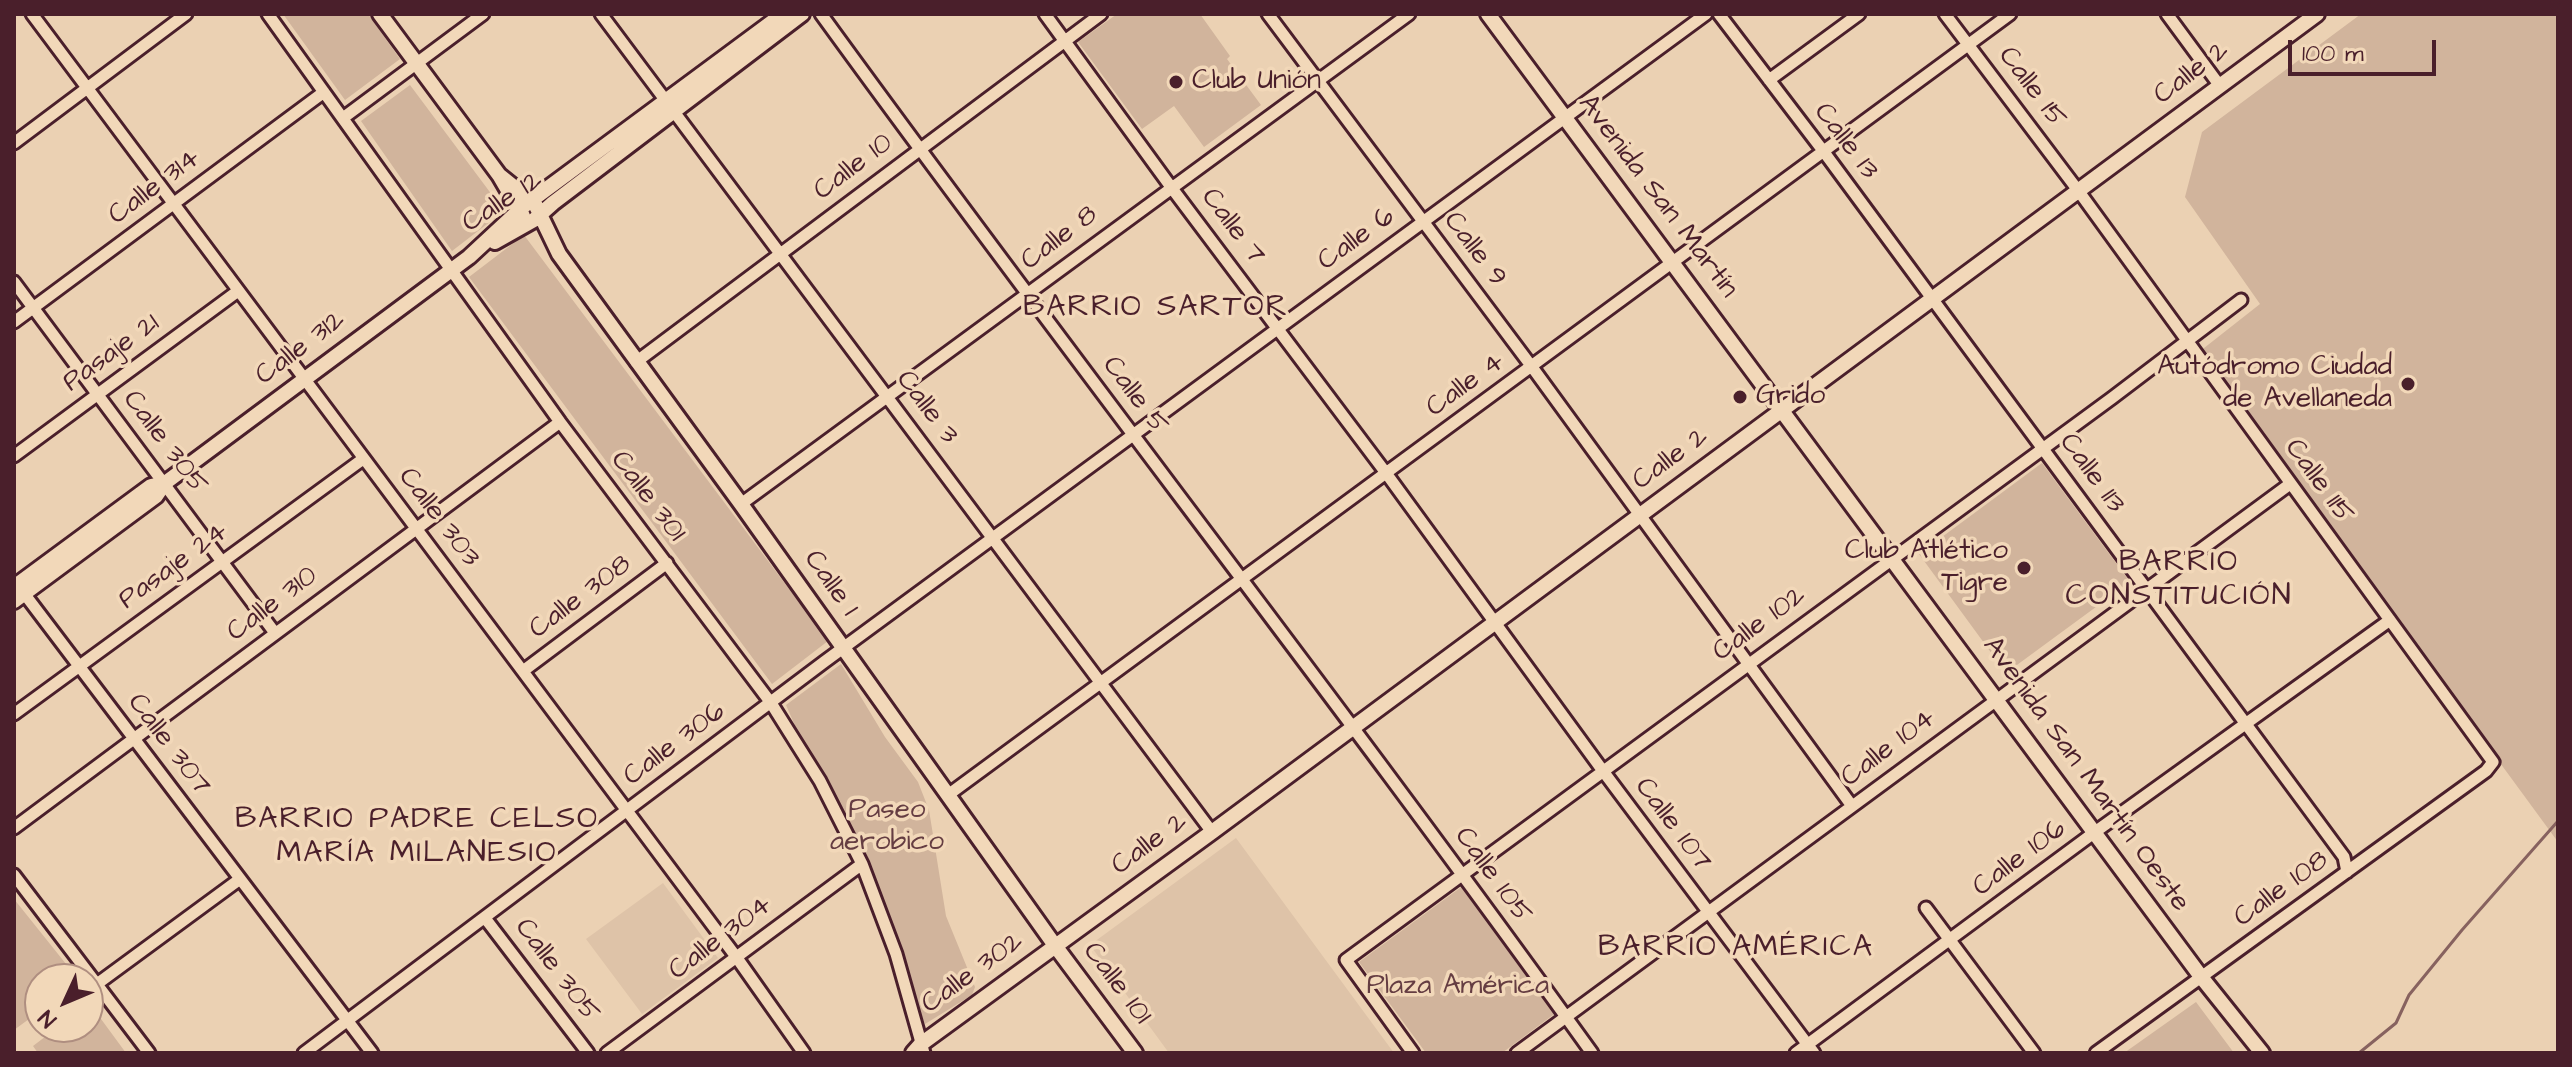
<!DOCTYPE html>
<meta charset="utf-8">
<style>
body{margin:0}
#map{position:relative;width:2572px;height:1067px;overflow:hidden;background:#ebd1b3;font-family:"Architects Daughter",sans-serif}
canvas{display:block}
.frame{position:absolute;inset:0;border:16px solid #4a1f2b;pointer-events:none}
.north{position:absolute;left:24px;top:963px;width:80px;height:80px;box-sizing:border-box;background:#f2d8b9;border:2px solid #af8e80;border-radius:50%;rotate:226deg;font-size:22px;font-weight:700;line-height:32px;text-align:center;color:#4a1f2b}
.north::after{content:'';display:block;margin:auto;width:28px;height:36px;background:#4a1f2b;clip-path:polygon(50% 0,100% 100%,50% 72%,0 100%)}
.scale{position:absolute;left:2288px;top:40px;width:148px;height:36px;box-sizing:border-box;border:4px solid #4a1f2b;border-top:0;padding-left:10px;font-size:24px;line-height:28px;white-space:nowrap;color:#4a1f2b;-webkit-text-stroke:6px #f2d8b9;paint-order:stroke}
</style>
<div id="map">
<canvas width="2572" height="1067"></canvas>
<div class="frame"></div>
<div class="north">N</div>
<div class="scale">100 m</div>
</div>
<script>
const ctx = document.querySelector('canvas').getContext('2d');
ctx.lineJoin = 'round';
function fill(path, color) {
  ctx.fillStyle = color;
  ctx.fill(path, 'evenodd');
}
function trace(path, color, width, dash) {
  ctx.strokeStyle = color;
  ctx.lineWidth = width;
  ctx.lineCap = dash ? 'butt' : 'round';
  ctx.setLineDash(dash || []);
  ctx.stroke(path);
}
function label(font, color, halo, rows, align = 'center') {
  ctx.font = font + ' "Architects Daughter",sans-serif';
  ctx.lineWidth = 7;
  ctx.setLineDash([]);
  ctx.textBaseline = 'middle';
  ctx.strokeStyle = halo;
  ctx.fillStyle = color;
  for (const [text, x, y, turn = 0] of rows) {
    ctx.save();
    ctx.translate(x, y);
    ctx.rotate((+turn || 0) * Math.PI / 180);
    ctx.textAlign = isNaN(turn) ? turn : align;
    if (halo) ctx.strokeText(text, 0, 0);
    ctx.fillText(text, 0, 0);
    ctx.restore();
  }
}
fill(new Path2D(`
 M1236,838L1394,1053H1169L1090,945Z
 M663,883L718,958L642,1014L586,939Z`), '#dec3a8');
fill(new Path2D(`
 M283,14H368L400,59L345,100Z
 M1117,14H1200L1230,56L1227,59L1261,105L1204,147L1174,106L1142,129L1078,42Z
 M2361,14H2558V842L2199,352L2260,304L2185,197L2202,132Z
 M410,85L504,211L452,251L361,121Z
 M524,235L828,641L772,684L469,277Z
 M2042,463L2130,582L2006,673L1919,554Z
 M841,664L885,737L918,782L929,810L946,916L975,987L972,995L925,1024L786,705Z
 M1464,885L1557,1012L1502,1053H1426L1359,962Z
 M14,899L78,979H40V1011L14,1030Z
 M2196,1002L2234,1053H2124Z
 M90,1004L126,1053H38L33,1046L58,1027H88V1005Z`), '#d1b49c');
trace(new Path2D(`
 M2359,1053L2396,1023L2409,995L2462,930L2558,821`), '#87625f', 3);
const minor = new Path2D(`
 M32,14L737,958L804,1053
 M268,14L560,422L771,703L820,781L862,864L896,954L924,1053
 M601,14L1212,832
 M821,14C1074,363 1340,702 1592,1053
 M1045,14L1171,187L1386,473L1603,771L1814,1053
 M1268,14L1532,367L1852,806
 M1719,14L1824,152L2344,857L2347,872
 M1945,14L2080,193L2493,762L2486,771L2096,1053
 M2167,14L2220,86
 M1769,80L1859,14
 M343,118L483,14
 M14,143L186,14
 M14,282L275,633
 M14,322L324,92
 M636,362L1101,14
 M14,456L238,291
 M741,504L1409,14
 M20,588L372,1053
 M523,671L667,563
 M14,714L363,459
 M948,795L2010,14
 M14,828L560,422
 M14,875L149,1053
 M1926,908L2034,1053
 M485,918L588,1053
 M97,984L240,879
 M304,1053L824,662L1706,14
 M607,1053L862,864
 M1413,1053L1346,960L2112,398L2241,300
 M1517,1053L2290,484
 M1796,1053L2095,832L2390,620`);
const tertiary = new Path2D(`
 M380,14L499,175L523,216
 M1488,14L2202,978L2262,1053
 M499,175L535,204L559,254L741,504L1056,947L1135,1053
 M495,242L534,220L553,203L802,14
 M14,587L151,486L165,483
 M14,601L156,496L165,483L469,257L525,205L783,14
 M913,1053L921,1044L1212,832L2317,14`);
trace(minor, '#4a1f2b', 17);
trace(tertiary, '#4a1f2b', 20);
trace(minor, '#f2d8b9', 11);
trace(tertiary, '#f2d8b9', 14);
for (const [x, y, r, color] of [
 [1176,82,8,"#4a1f2b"],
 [2408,384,8,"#4a1f2b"],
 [1740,397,8,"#4a1f2b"],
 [2024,568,8,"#4a1f2b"]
]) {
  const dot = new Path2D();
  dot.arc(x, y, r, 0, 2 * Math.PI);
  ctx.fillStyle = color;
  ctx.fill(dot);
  trace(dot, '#f2d8b9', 3);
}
label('28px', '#4a1f2b', '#f2d8b9', [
 ["Calle 2",2192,74,-37],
 ["Calle 15",2031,88,53],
 ["Calle 13",1845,142,53],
 ["Calle 10",854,168,-37],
 ["Calle 314",155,188,-37],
 ["Avenida San Martín",1657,197,53],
 ["Calle 12",503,203,-33],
 ["Calle 7",1232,227,53],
 ["Calle 8",1060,239,-37],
 ["Calle 6",1357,240,-36],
 ["Calle 9",1474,250,53],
 ["Calle 312",301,349,-37],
 ["Pasaje 21",112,354,-36],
 ["Calle 4",1466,386,-36],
 ["Calle 5",1134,396,53],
 ["Calle 3",926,408,53],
 ["Calle 305",164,443,53],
 ["Calle 2",1671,460,-36],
 ["Calle 113",2091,474,54],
 ["Calle 115",2318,482,54],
 ["Calle 301",647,497,53],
 ["Calle 303",438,518,53],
 ["Pasaje 24",174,567,-36],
 ["Calle 1",830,584,55],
 ["Calle 308",581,598,-37],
 ["Calle 310",273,605,-37],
 ["Calle 102",1760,625,-36],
 ["Calle 307",168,745,53],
 ["Calle 306",675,745,-37],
 ["Calle 104",1889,749,-37],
 ["Avenida San Martín Oeste",2085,775,54],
 ["Calle 107",1672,825,53],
 ["Calle 2",1150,845,-36],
 ["Calle 106",2020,859,-37],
 ["Calle 105",1492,876,54],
 ["Calle 108",2282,890,-36],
 ["Calle 304",721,939,-37],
 ["Calle 305",556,971,53],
 ["Calle 302",973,974,-36],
 ["Calle 101",1116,984,53]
]);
label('28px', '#4a1f2b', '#f2d8b9', [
 ["Club Unión",1192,82],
 ["Autódromo Ciudad",2392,368,"right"],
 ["de Avellaneda",2392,400,"right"],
 ["Grido",1756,397],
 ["Club Atlético",2008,552,"right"],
 ["Tigre",2008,584,"right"]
], 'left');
label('28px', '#653d42', '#f2d8b9', [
 ["Paseo",887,811],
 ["aerobico",887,843],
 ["Plaza América",1458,987]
]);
ctx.letterSpacing = '2px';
label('30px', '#4a1f2b', '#f2d8b9', [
 ["BARRIO SARTOR",1156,309],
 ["BARRIO",2179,564],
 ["CONSTITUCIÓN",2179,598],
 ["BARRIO PADRE CELSO",417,821],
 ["MARÍA MILANESIO",417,855],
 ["BARRIO AMÉRICA",1736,949]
]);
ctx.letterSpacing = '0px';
</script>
